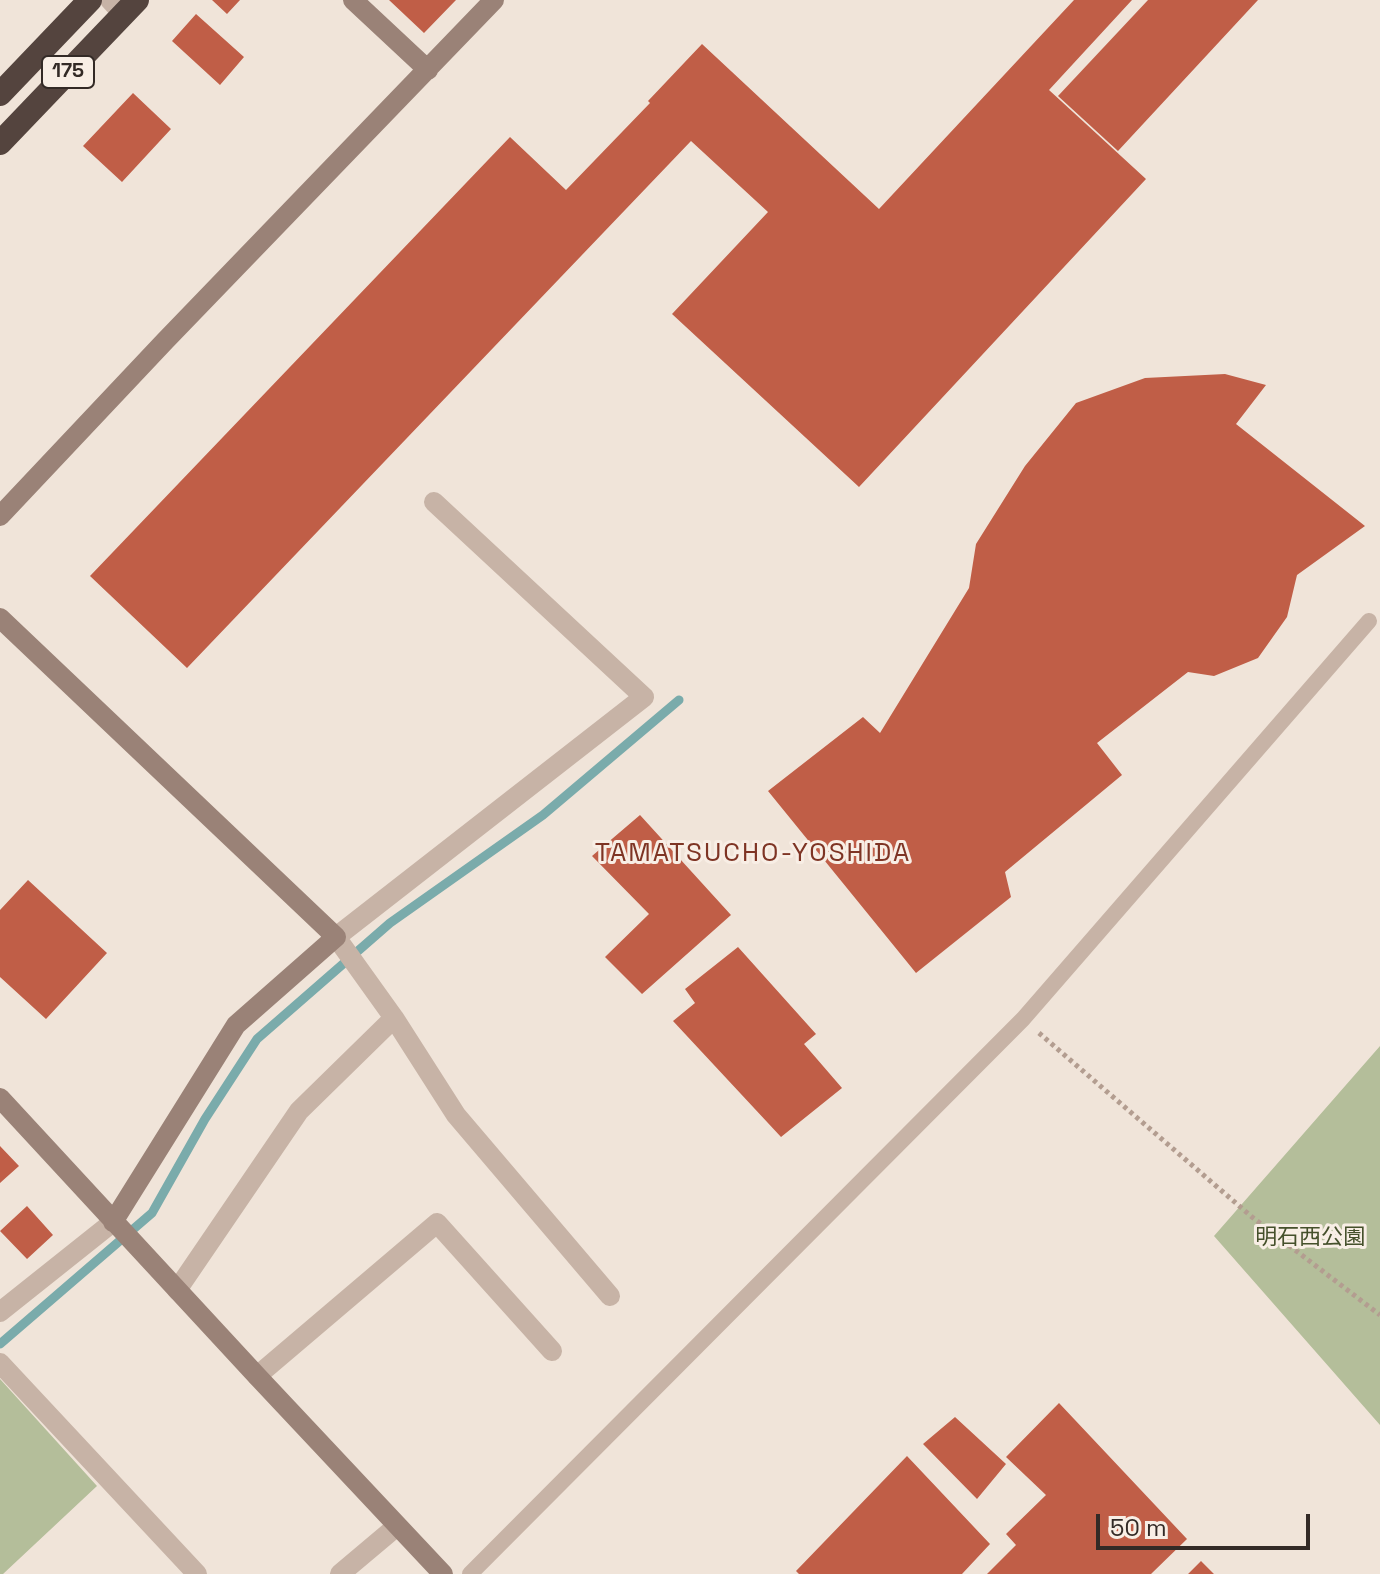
<!DOCTYPE html>
<meta charset="utf-8">
<style>
body{margin:0}
#map{position:relative;width:1380px;height:1574px;overflow:hidden;background:#f0e4d9;font-family:"Space Grotesk",sans-serif}
canvas{display:block}
.scale{position:absolute;left:1096px;top:1514px;width:214px;height:36px;box-sizing:border-box;border:4px solid #332a26;border-top:0;padding-left:10px;font-size:24px;line-height:28px;white-space:nowrap;color:#332a26;-webkit-text-stroke:6px #f8eee5;paint-order:stroke}
</style>
<div id="map">
<canvas width="1380" height="1574"></canvas>
<div class="scale">50 m</div>
</div>
<script>
const ctx = document.querySelector('canvas').getContext('2d');
ctx.lineJoin = 'round';
function fill(path, color) {
  ctx.fillStyle = color;
  ctx.fill(path, 'evenodd');
}
function trace(path, color, width, dash) {
  ctx.strokeStyle = color;
  ctx.lineWidth = width;
  ctx.lineCap = dash ? 'butt' : 'round';
  ctx.setLineDash(dash || []);
  ctx.stroke(path);
}
function label(font, color, halo, rows, align = 'center') {
  ctx.font = font + ' "Space Grotesk","Noto Sans JP",sans-serif';
  ctx.lineWidth = 6;
  ctx.setLineDash([]);
  ctx.textBaseline = 'middle';
  ctx.strokeStyle = halo;
  ctx.fillStyle = color;
  for (const [text, x, y, turn = 0] of rows) {
    ctx.save();
    ctx.translate(x, y);
    ctx.rotate((+turn || 0) * Math.PI / 180);
    ctx.textAlign = isNaN(turn) ? turn : align;
    if (halo) ctx.strokeText(text, 0, 0);
    ctx.fillText(text, 0, 0);
    ctx.restore();
  }
}
fill(new Path2D(`
 M1380,1046V1425L1214,1236Z
 M0,1379L97,1486L3,1574H0Z`), '#b4be9a');
trace(new Path2D(`
 M0,1344L152,1213L205,1119L257,1039L390,923L543,815L679,700`), '#7aabab', 9);
fill(new Path2D(`
 M212,0H240L227,14Z
 M389,0H456L424,33Z
 M1074,0H1132L1049,90L1146,179L859,487L672,314L768,212L691,141L187,668L90,576L510,137L566,190L650,103L648,101L702,44L879,209Z
 M1148,0H1258L1118,151L1058,96Z
 M196,14L244,57L220,85L172,41Z
 M133,93L171,129L122,182L83,146Z
 M1225,374L1266,385L1236,424L1365,526L1297,575L1287,617L1258,658L1214,676L1188,672L1097,743L1122,775L1005,872L1011,897L916,973L768,791L863,717L880,733L969,588L976,544L1025,466L1076,403L1145,378Z
 M640,815L731,915L642,994L605,957L649,914L592,856Z
 M28,880L107,953L46,1019L0,977V910Z
 M738,947L816,1034L804,1044L842,1088L781,1137L673,1021L695,1003L685,989Z
 M0,1146L19,1166L0,1183Z
 M27,1206L53,1235L27,1259L0,1231Z
 M1059,1403L1187,1539L1151,1574H987L1016,1545L1006,1534L1046,1495L1006,1457Z
 M955,1417L1006,1464L977,1499L923,1444Z
 M907,1456L990,1544L962,1574H799L796,1571Z
 M1201,1561L1214,1574H1188Z`), '#c05e47');
trace(new Path2D(`
 M1039,1033L1252,1217L1380,1315`), '#b39d90', 5, [4, 4]);
trace(new Path2D(`
 M470,1574L1023,1019L1369,621`), '#c7b3a6', 16);
trace(new Path2D(`
 M110,0L123,14
 M394,1018L456,1115L610,1296
 M177,1290L299,1111L394,1018L336,937L644,697L434,502
 M0,1312L113,1222
 M0,1363L197,1574
 M257,1376L437,1223L552,1351
 M340,1574L397,1526`), '#c7b3a6', 20);
trace(new Path2D(`
 M353,0L428,70
 M0,516L165,341L494,0
 M0,618L336,937L236,1025L113,1222
 M0,1098L257,1376L443,1574`), '#9a8277', 20);
trace(new Path2D(`
 M0,94L90,0
 M0,143L137,0`), '#54443e', 24);
for (const [x, y, w] of [
 [68,72,52]
]) {
  const box = new Path2D();
  box.roundRect(x - w / 2, y - 16, w, 32, 6);
  ctx.fillStyle = '#f8eee5';
  ctx.fill(box);
  trace(box, '#332a26', 2);
}
label('bold 20px', '#332a26', null, [
 ["175",68,72]
]);
label('22px', '#45502b', '#f8eee5', [
 ["明石西公園",1310,1238]
]);
ctx.letterSpacing = '2px';
label('26px', '#7e3424', '#f8eee5', [
 ["TAMATSUCHO-YOSHIDA",753,854]
]);
ctx.letterSpacing = '0px';
</script>
